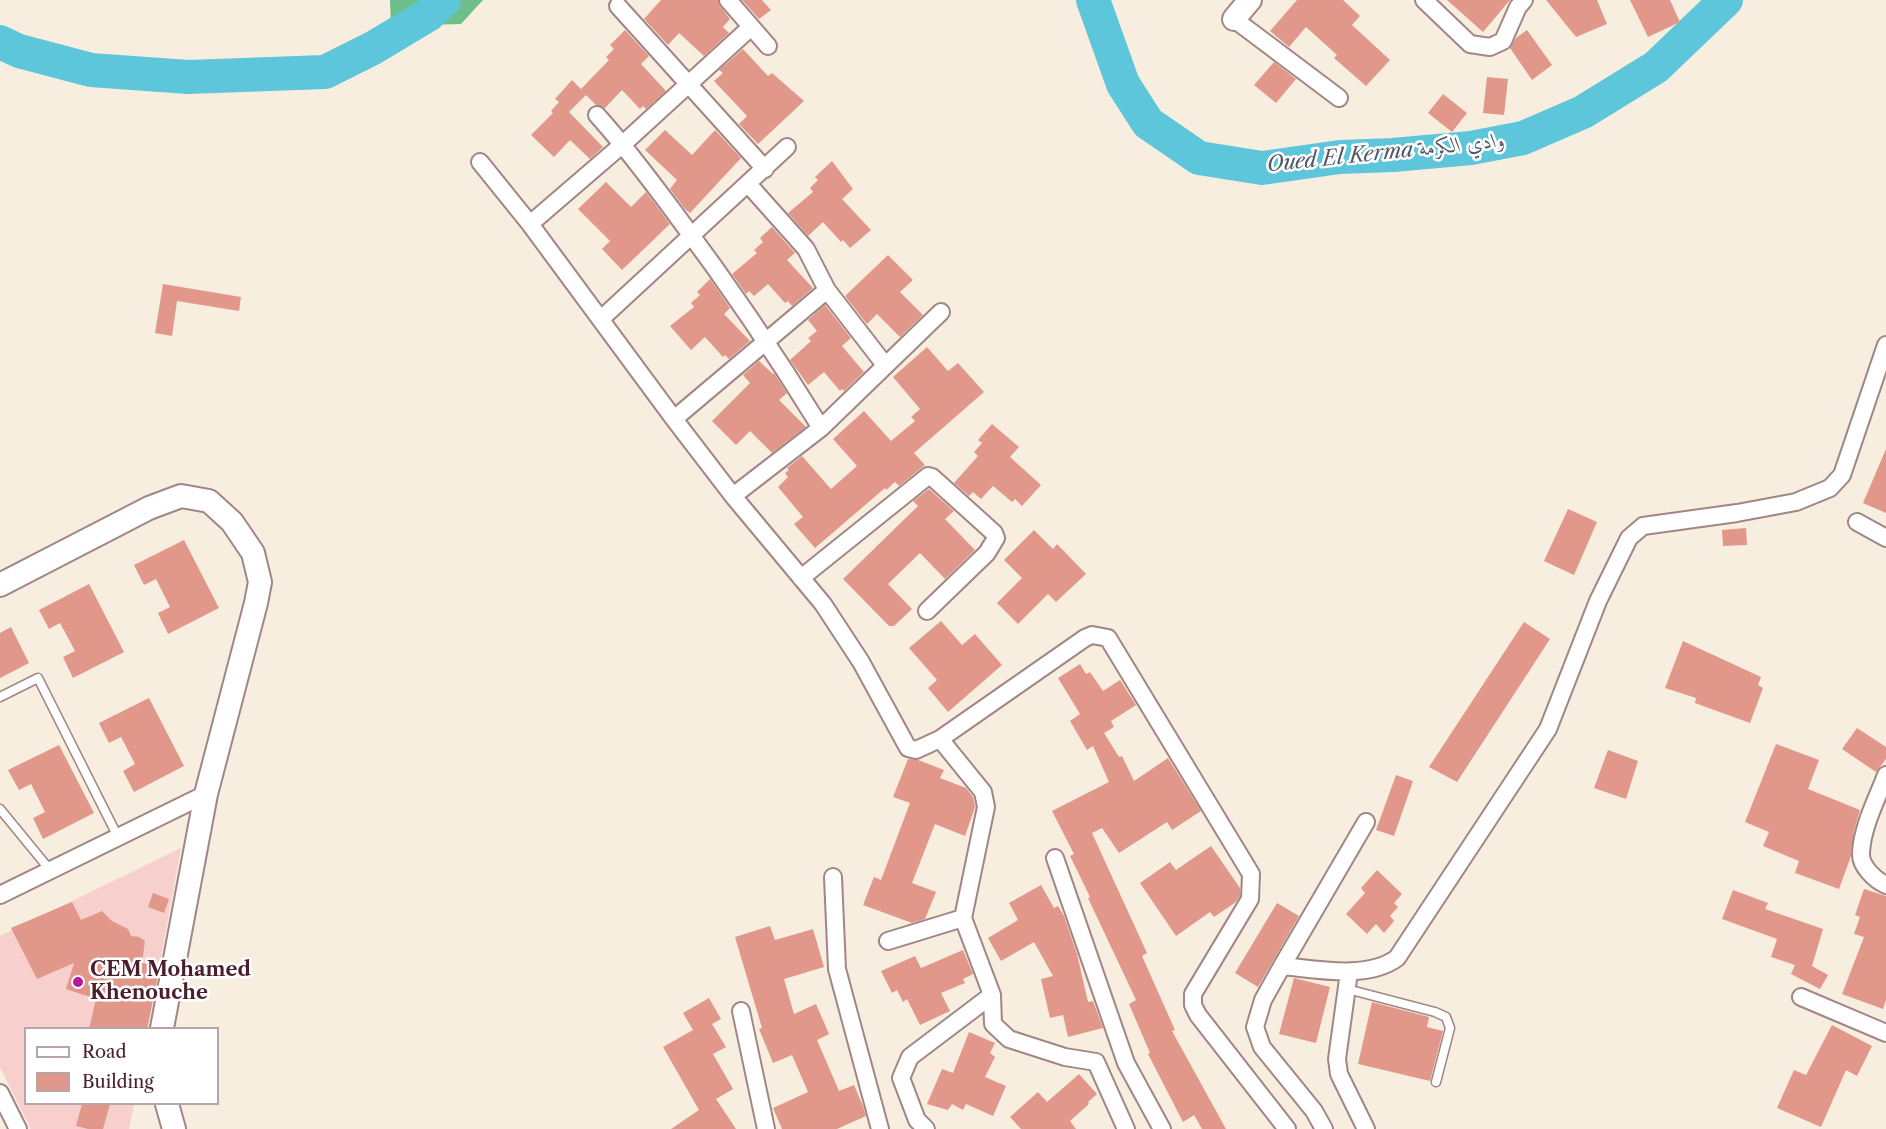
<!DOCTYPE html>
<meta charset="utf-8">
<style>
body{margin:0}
#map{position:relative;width:1886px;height:1129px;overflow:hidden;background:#f8eedf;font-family:"Libre Caslon Text",serif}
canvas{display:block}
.legend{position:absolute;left:24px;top:1027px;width:195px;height:78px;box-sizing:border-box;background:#fff;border:2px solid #b7a5aa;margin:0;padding:8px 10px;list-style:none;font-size:18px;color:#4a1f2b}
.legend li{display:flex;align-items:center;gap:12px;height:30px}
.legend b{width:30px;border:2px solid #b7a5aa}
</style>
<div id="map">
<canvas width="1886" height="1129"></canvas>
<ul class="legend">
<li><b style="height:8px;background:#fff"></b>Road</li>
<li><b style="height:16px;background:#e1988a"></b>Building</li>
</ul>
</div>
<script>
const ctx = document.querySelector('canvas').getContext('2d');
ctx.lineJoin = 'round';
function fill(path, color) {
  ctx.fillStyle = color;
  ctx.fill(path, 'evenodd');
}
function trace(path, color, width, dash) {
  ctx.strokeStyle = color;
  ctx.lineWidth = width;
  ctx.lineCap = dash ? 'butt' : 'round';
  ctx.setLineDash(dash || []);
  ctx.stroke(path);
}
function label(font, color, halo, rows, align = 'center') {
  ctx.font = font + ' "Libre Caslon Text",Amiri,serif';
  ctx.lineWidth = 5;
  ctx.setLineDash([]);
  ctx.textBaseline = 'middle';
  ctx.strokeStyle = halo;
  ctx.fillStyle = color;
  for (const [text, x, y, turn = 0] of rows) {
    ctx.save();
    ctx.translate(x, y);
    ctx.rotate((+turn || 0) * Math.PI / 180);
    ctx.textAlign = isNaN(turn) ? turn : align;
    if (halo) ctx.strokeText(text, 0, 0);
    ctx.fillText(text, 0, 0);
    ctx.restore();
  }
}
fill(new Path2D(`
 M181,848L148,1028H26V1104H134L129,1129H31L0,1067V936Z`), '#f7d0cd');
fill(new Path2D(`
 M390,0H483L461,24L391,26Z`), '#6dbe8a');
trace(new Path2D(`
 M1093,0L1123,84L1148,123L1199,158L1262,168L1340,157L1393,155L1471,148L1523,138L1583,112L1656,67L1726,0
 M0,42L19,51L91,70L188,77L325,72L373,48L428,15L444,0`), '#5ec6da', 34);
fill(new Path2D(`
 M661,0H718L720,6L730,19L723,27L729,33L704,56L679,33L668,45L644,19Z
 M742,0H762L771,10L759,19Z
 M1297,0H1343L1360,16L1352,25L1390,60L1366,86L1334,58L1337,55L1306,27L1289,47L1270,31Z
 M1447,0H1510L1483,32Z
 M1546,0H1597L1607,24L1576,37Z
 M1630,0H1670L1680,22L1648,37Z
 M625,30L649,56L641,64L666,91L646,109L643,106L640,109L622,90L605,108L596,105L585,94L586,95L569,112L603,147L590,159L570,140L554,157L531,135L553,113L551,111L559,102L555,99L572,80L581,89L609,60L606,57L614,49L610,45Z
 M1527,30L1552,65L1532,80L1510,48L1516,38Z
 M743,49L768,76L772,73L804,101L758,144L739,124L747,116L714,81L723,73L719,70Z
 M1274,62L1296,79L1276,103L1254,85Z
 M1487,77L1508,79L1504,115L1483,113Z
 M1443,94L1467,113L1452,132L1428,113Z
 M665,130L692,155L715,130L741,158L690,213L685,209L670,189L677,180L645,150Z
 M832,161L853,189L842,199L871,230L850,248L843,240L841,242L823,222L808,236L788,213L813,192L810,188L818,180L815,177Z
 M606,182L631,207L646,192L670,224L622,270L602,249L610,241L578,209Z
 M772,227L795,253L787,260L813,288L792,306L788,301L785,303L768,284L754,296L749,291L746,294L732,274L757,253L754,250L763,242L760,238Z
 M888,255L913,280L900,292L923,315L900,337L877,314L867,324L845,296Z
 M710,279L730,308L724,314L750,341L729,359L725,355L723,357L705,337L691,350L670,326L694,307L691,303L700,295L697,292Z
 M163,284L241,297L239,311L177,301L172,336L155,333Z
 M825,305L851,338L842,346L864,372L844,391L842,389L840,391L824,372L808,385L790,360L811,341L808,338L817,331L808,320Z
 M927,347L948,371L958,363L984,392L914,453L925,465L899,486L895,482L886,490L885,488L815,548L794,524L803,517L778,487L788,477L785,473L789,470L787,468L802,456L831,489L857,466L833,439L864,411L891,441L915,421L911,417L920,409L893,377Z
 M759,361L773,374L774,373L787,393L779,400L806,427L772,453L750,431L736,445L712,421L750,383L743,375Z
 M992,424L1019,447L1010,457L1041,485L1022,506L1015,499L1012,502L993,486L981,499L973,492L969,496L954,483L978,456L974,452L982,443L978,440Z
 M1886,449V513L1863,503Z
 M929,489L954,511L945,519L975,550L945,579L920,553L888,584L912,609L894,626H889L843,579L918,506L913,501Z
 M1568,509L1597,522L1574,575L1544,561Z
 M1746,528L1747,545L1723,546L1722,530Z
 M1034,530L1053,549L1057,544L1086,574L1056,602L1048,594L1018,624L997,603L1022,578L1004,560Z
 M184,540L219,608L168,634L158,613L170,607L156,579L144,585L134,565Z
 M89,584L124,652L73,678L63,657L75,651L60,623L49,629L39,610Z
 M941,621L962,645L975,634L1002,665L948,712L928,688L937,680L909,648Z
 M1524,622L1550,639L1457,782L1429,767Z
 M11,627L29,663L0,678V633Z
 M1683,641L1761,677L1758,685L1763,688L1750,723L1695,703L1696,698L1665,688Z
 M1080,664L1086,674L1090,672L1103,691L1120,680L1136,705L1111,721L1114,727L1104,733L1119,757L1122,756L1134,781L1168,758L1201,811L1172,830L1167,822L1119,853L1102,828L1092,833L1147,953L1142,956L1175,1030L1172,1031L1226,1129H1202L1194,1115L1183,1122L1148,1054L1150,1053L1129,1004L1136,1000L1088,898L1090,897L1070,856L1074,854L1052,811L1109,782L1093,746L1087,750L1070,721L1080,714L1058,678Z
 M149,698L184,766L134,792L123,771L135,764L121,737L109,743L99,723Z
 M1857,728L1886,747V759L1876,772L1842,749Z
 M1776,744L1819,760L1808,789L1860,810L1854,831L1851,856L1839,889L1795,873L1799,861L1763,846L1769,832L1745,822Z
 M59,745L94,813L43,839L33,818L45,812L31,784L19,790L8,770Z
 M1608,750L1638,761L1626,799L1594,788Z
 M908,759L918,760L944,770L940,778L966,788L973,797L975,807L965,836L935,824L912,883L936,892L925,919L912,923L863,905L874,877L881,880L910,803L893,797Z
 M1396,775L1413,781L1394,836L1376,830Z
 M1211,846L1240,888V896L1236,902L1214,917L1210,912L1176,936L1140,883L1170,862L1176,870Z
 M1377,870L1402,894L1394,903L1398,907L1390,916L1394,921L1384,933L1376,924L1367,934L1346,914L1365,893L1361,888Z
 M1041,885L1054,908L1058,906L1064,916L1077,954L1088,1002L1093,1001L1103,1028L1068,1037L1063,1015L1050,1018L1041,979L1053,976L1034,942L1001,961L988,938L1018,920L1009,903Z
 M1864,889L1886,896V1000L1883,1009L1842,994L1864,937L1854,934L1860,917L1855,915Z
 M1733,890L1768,903L1765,909L1823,929L1812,966L1828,975L1820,989L1791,974L1795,965L1771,957L1777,939L1722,919Z
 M153,893L169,899L164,913L148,907Z
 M72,902L81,920L102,911L112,921L128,929L131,936L139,937L145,941L142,963L160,966L147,1029H89L96,999L66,989L74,963L37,979L11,928Z
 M1277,903L1299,916L1258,987L1235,973Z
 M770,926L775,940L813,929L824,967L784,979L794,1014L816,1004L829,1034L817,1040L839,1091L854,1085L863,1106L866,1116L837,1129H782L773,1108L808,1092L792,1055L773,1063L759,1029L762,1028L735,937Z
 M963,950L973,974L963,979L965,983L941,993L950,1011L920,1025L907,999L903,1002L897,990L892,993L881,971L915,956L921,968Z
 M1294,978L1330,987L1316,1043L1279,1034Z
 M709,998L721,1019L712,1024L726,1047L713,1054L733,1089L716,1099L736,1129H671L699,1110L663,1047L693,1030L683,1013Z
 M1372,1002L1429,1017L1427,1027L1443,1031L1430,1081L1358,1064Z
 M1832,1025L1872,1046L1857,1076L1846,1070L1821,1127L1777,1108L1794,1070L1806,1075Z
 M969,1032L995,1043L990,1053L995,1057L985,1077L1006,1086L993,1116L966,1104L963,1110L952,1104L948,1110L927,1104L942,1069L953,1073Z
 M1079,1074L1097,1094L1088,1102L1089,1104L1070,1121L1076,1129H1021L1010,1117L1038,1092L1047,1102Z
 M82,1104H110L103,1129H88L76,1126Z`), '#e1988a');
const lane = new Path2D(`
 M0,697L38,678L118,837
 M0,809L50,870
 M1347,989L1435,1012L1446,1017L1450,1028L1436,1082`);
const street = new Path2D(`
 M728,0L768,46
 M1424,0L1470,44L1490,47L1503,41L1518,7L1524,0
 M618,6L765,169
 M1234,19L1339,98
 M597,115C626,147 651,181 677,216C728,284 776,355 821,428
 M480,162L530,224L674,419L733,496L823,604L861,662L908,748L916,750L940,739L1085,638L1092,635L1108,638L1251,874L1250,899L1193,994V1005L1198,1015L1287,1129
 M749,185L806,249L827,290L885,365
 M530,224L623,144L751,27
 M601,319L787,147
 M674,419L827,290
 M733,496L821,428L941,312
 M1857,522L1886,538
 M801,578L928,476L932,477L994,533L996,538L987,553L927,611
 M1886,775C1877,799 1862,827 1861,853C1860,866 1875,880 1886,885
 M1055,858L1126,1063L1162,1129
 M833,877L837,969L880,1129
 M0,895L206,794
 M888,941L963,918
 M1282,966C1316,969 1367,980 1397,958L1548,729L1598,601L1629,538L1643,526L1737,513L1796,502L1830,488L1842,475L1886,345
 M1349,972L1337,1059L1339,1074L1366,1129
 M992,995L993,1024L1009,1039L1065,1057L1096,1062L1126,1129
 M1801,997L1886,1033
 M741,1011L766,1129
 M0,1093L18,1129
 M926,1129L917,1120L901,1078L910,1057L992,995L963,918L986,807L983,792L940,739
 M1324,1129L1314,1111L1262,1047L1255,1027L1263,1000L1282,966L1366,822`);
const secondary = new Path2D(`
 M1234,19L1250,0
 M0,585L149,508L181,496L209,501L232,522L253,553L260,582L256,603L206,794L162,1028
 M167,1104L174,1129`);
trace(lane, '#a18685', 11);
trace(street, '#a18685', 20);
trace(secondary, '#a18685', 26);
trace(lane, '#fff', 8);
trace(street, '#fff', 16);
trace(secondary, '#fff', 22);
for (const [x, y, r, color] of [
 [78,982,6,"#b5179e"]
]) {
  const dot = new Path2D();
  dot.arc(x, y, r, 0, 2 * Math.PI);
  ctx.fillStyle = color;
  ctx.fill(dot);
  trace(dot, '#fff', 2);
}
label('bold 20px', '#4a1f2b', '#fff', [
 ["CEM Mohamed",90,970],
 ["Khenouche",90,993]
], 'left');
label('italic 21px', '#515968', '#fff', [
 ["Oued El Kerma وادي الكرمة",1386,153,-6]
]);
</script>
